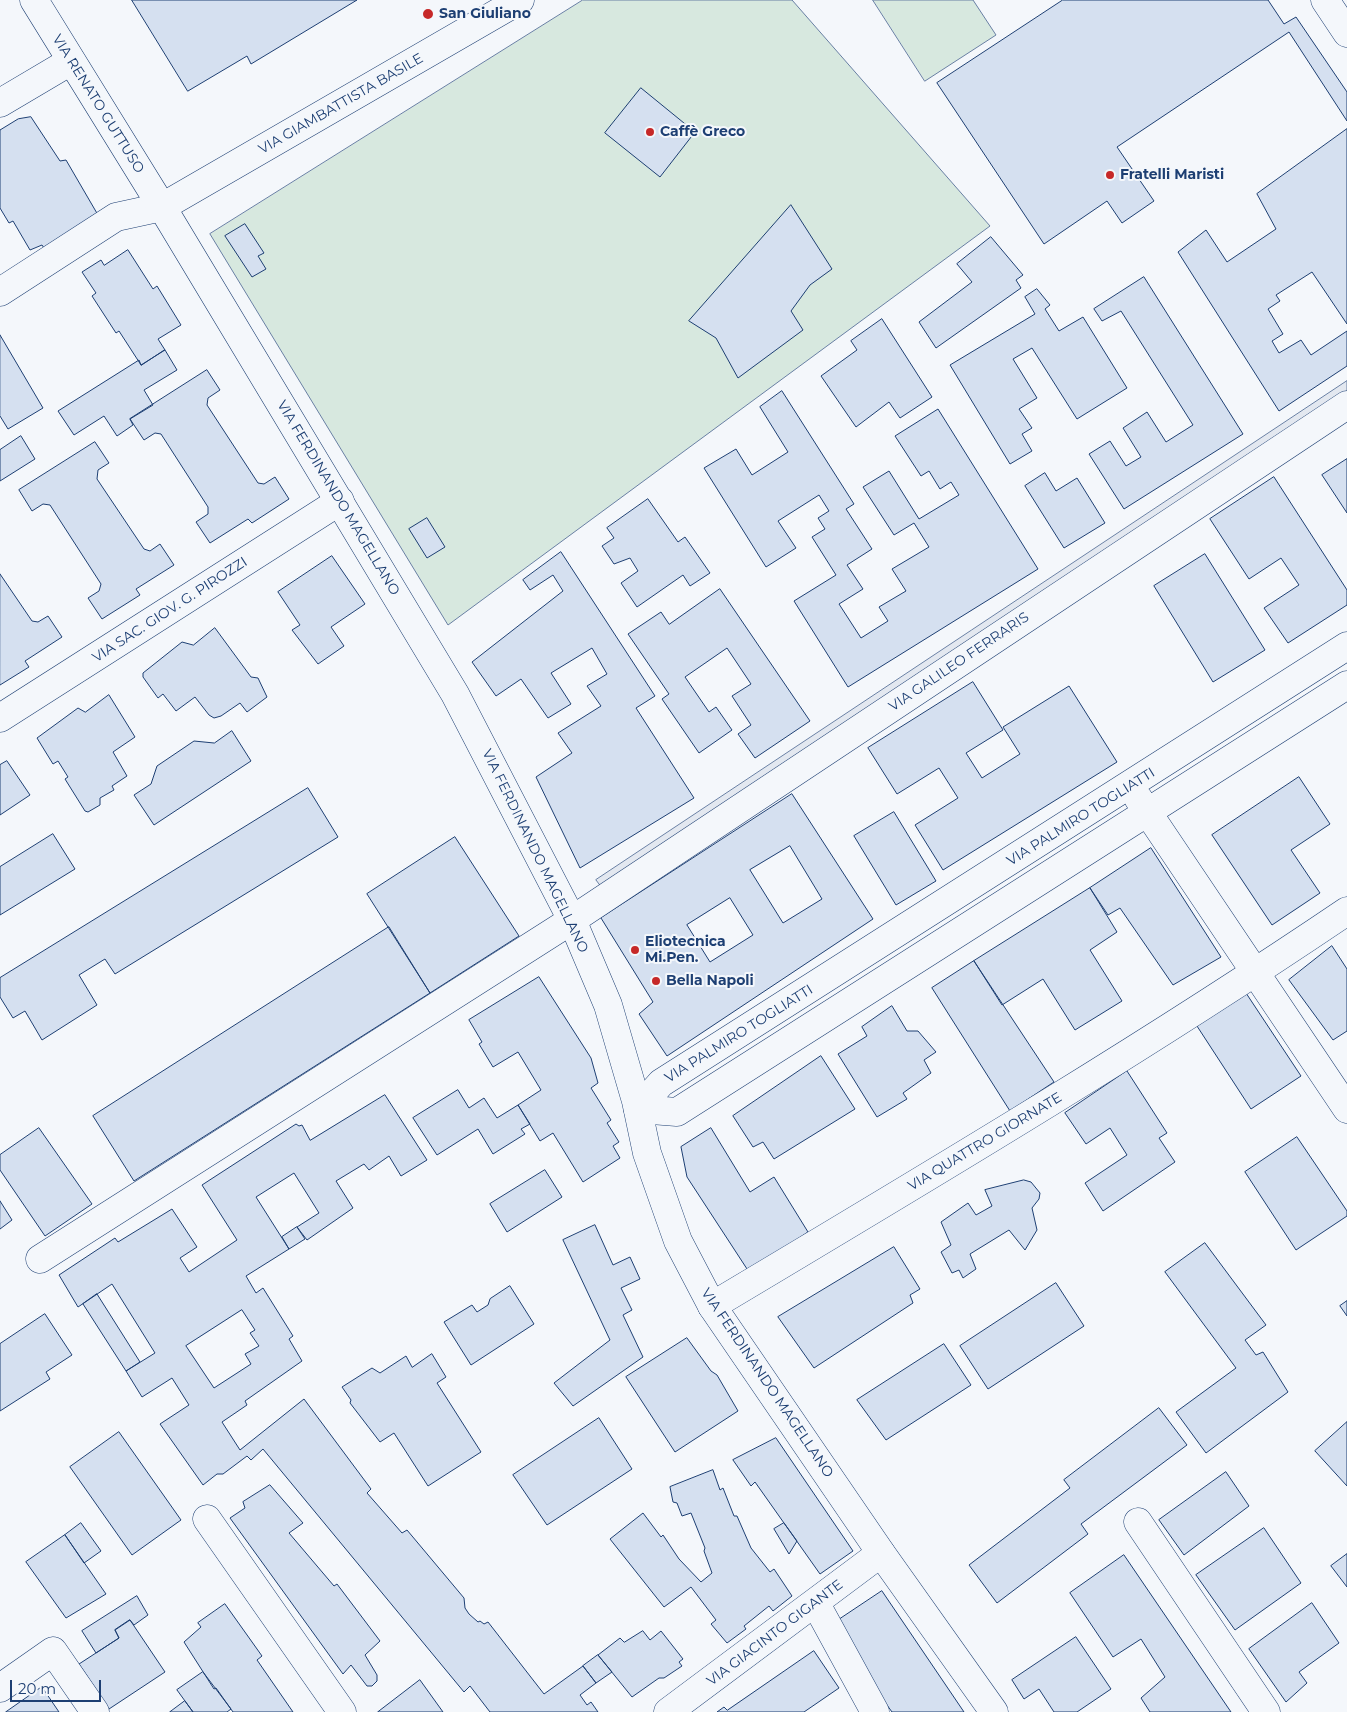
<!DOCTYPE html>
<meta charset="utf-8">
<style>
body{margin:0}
#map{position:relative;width:1347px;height:1712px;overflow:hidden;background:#f4f7fb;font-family:Montserrat,sans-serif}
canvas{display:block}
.scale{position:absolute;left:10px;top:1680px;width:91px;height:22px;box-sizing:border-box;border:2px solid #1d3f73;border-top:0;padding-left:6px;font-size:15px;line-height:18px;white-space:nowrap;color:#1d3f73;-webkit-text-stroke:4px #f4f7fb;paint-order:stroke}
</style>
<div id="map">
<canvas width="1347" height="1712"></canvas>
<div class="scale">20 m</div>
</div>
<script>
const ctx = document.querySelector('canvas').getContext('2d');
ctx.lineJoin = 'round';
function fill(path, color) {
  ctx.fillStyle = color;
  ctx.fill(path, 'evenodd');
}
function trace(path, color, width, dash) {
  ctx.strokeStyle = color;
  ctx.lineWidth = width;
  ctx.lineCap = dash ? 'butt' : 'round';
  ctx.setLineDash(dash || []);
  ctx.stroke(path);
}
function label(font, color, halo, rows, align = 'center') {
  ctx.font = font + ' Montserrat,sans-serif';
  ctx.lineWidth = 4;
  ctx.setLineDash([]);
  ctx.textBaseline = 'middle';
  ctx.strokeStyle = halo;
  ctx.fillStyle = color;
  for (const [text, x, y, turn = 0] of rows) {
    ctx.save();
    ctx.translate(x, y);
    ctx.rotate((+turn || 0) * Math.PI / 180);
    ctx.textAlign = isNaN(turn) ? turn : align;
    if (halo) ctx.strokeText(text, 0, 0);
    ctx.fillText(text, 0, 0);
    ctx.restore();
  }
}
const green = new Path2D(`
 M583,0H792L990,226L448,625L210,234Z
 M873,0H973L996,35L925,81Z`);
fill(green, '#d7e8df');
trace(green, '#687fa3', 1);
const parking = new Path2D(`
 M1347,381V394L602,888L596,880Z`);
fill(parking, '#e3e8f0');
trace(parking, '#687fa3', 1);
const building = new Path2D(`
 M132,0H357L251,64L247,56L188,91Z
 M1063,0H1268L1284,24L1296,17L1347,92V121L1289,32L1117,147L1154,201L1122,223L1107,201L1044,244L937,83Z
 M641,88L695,132L660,177L605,133Z
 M31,117L60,161L66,160L98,215L44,248L42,245L30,250L13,221L9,223L0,208V130L18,119Z
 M1347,129V324L1312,272L1276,295L1280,301L1268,309L1283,334L1272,341L1279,353L1301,340L1311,355L1347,331V366L1279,411L1178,252L1206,230L1227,262L1276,229L1257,194Z
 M791,205L832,269L810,285L791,311L803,330L738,378L716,338L689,321Z
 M245,224L264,253L258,256L266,269L252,277L225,236Z
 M991,237L1023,275L1016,280L1021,288L936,348L919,322L972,282L957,264Z
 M128,250L153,289L157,286L181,325L158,339L165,350L141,365L119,331L116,333L92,296L96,293L82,272L101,260L104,265Z
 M1144,277L1243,434L1124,509L1089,454L1110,441L1126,466L1141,457L1123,428L1147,412L1166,442L1193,425L1121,311L1102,321L1094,309Z
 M1037,289L1050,305L1045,309L1059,331L1083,317L1127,388L1077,419L1032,348L1013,359L1037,398L1019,409L1032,428L1022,434L1032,451L1010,464L950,365L1035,314L1025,297Z
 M882,319L932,397L900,418L889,402L856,427L821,376L857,350L851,341Z
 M0,335L43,408L8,429L0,416Z
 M165,350L177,370L144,390L153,405L130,419L133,425L117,436L104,416L74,435L58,411L139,360L141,365Z
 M207,370L220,390L208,398L207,405L258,483L264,484L275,477L289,499L252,523L248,519L210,543L196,522L208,514V507L161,434L155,433L144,440L130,419Z
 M782,391L854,504L846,509L872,549L847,565L863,589L839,604L861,638L888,621L879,607L906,591L892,569L929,547L914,523L894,535L863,487L889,471L919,519L959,495L951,482L940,489L929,471L921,476L895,436L938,409L1038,569L848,687L794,601L836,575L812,537L825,529L818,518L829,511L819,495L778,521L796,548L766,567L704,468L736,449L752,475L788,452L760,407Z
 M21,436L35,459L0,481V450Z
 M95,442L109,463L98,470L97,479L144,549L150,551L160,544L174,565L136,589L140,595L102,619L88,598L99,591L101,584L50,505L43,504L32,511L19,490Z
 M1347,459V513L1322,475Z
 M1045,473L1056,491L1077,478L1105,523L1064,548L1025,486Z
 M1274,477L1347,590V605L1288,643L1264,608L1299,585L1281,558L1249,579L1210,519Z
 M648,499L678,542L685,537L710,573L690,586L683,575L637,607L621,583L638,571L630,558L614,564L602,546L614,538L607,528Z
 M427,518L445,547L427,558L409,529Z
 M561,552L655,696L636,708L694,798L580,868L536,777L572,753L558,733L601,706L587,686L607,674L592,648L551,673L571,704L548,718L521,679L496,696L472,662L563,591L553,575L530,590L523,580Z
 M1205,554L1265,650L1213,682L1154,586Z
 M332,556L365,604L331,627L344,646L318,664L292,630L300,625L278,592Z
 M0,574L32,621L38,622L48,616L62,637L25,661L29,667L0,685Z
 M720,589L810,721L755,758L738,734L751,725L732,696L751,684L727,648L685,677L709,712L716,707L732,730L699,753L662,699L669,694L628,634L661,612L669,624Z
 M215,628L251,677L258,678L267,697L247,712L240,703L221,716L214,718L209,715L195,697L176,711L163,694L158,698L143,677V673L182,642L193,645Z
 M973,682L1003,730L966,753L982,778L1020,754L1003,727L1069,686L1117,762L943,870L915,825L958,798L939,768L897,794L868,748Z
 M109,695L135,737L113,752L127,776L112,786L114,790L100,798V805L88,812L85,811L65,779L68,777L58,761L53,764L37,738L78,708L85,712Z
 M232,731L251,761L154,825L134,795L151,784L157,766L194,741L214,743Z
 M7,761L30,795L0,815V765Z
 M1299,777L1330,824L1291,850L1320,893L1272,925L1212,835Z
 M308,788L338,837L115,974L105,959L79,975L97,1005L42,1040L25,1011L13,1018L0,997V978Z
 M792,794L873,919L667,1056L639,1014L653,1002L601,918ZM790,846L822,899L783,923L750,870ZM730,898L753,935L710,962L687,925Z
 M894,812L936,881L896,905L854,836Z
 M53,834L75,869L0,915V867Z
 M455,837L519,936L430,993L367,894Z
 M1151,848L1221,957L1173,985L1120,908L1108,915L1090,888Z
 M1090,888L1117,932L1090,950L1122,1001L1075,1030L1043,979L1002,1005L974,961Z
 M389,927L430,993L134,1181L93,1116Z
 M1332,946L1347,969V1031L1333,1040L1289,980Z
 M974,961L1054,1082L1010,1111L932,988Z
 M539,977L591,1058L598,1083L591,1088L611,1120L607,1123L619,1142L613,1146L620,1158L583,1182L553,1133L540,1141L518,1105L541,1090L518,1052L493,1067L479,1044L482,1042L469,1020Z
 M1244,990L1301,1076L1251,1109L1195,1023Z
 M892,1006L907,1031H918L936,1052L924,1060L931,1073L903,1093L907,1099L877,1117L838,1054L867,1036L862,1027Z
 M821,1056L855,1109L774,1159L763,1142L753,1147L733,1116Z
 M1127,1071L1167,1133L1159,1138L1175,1162L1103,1211L1085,1183L1127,1155L1110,1128L1086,1144L1065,1113Z
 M458,1090L469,1108L484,1098L497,1118L518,1105L530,1124L521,1129L525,1134L493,1154L478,1129L437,1155L413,1118Z
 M385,1095L427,1160L401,1176L389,1156L369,1170L364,1164L336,1181L353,1208L307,1240L297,1227L319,1213L294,1173L256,1197L289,1249L246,1276L256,1293L263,1288L293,1336L289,1339L302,1361L245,1401L247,1405L222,1422L240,1450L304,1399L371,1489L367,1493L402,1533L407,1530L464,1598L465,1608L469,1614L478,1622L480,1621L484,1624L488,1622L544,1694L583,1666L596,1683L580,1695L587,1705L591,1702L598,1712H490L470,1686L464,1692L263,1449L251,1460L247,1456L223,1474H217L203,1485L160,1424L189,1405L172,1378L142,1397L126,1371L155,1353L112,1284L78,1307L59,1275L115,1238L118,1242L172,1209L197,1247L180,1258L189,1272L237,1240L202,1185L296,1124L299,1126L302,1125L310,1140ZM242,1310L255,1330L250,1333L259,1346L245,1354L251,1364L214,1388L186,1346Z
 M39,1128L92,1204L45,1236L0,1170V1155Z
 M711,1128L750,1192L774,1177L808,1232L749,1272L687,1177L681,1147Z
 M1297,1137L1347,1211V1216L1296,1250L1245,1172Z
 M545,1170L562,1197L507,1232L490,1204Z
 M1024,1180L1031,1182L1040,1193L1039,1199L1032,1208L1037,1230L1025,1250L1009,1230L970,1254L976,1269L963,1278L959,1270L952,1273L941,1252L951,1245L941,1222L968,1203L976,1215L992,1206L985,1190Z
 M0,1201L12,1220L0,1229Z
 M595,1225L613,1265L630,1257L640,1279L621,1288L632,1310L623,1315L643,1357L573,1406L554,1383L610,1340L563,1240Z
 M297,1227L305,1239L289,1249L282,1237Z
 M1205,1243L1266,1325L1245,1340L1256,1355L1263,1352L1288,1392L1206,1453L1176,1412L1236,1368L1165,1272Z
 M894,1247L920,1289L910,1295L913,1303L814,1368L778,1317Z
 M1056,1283L1084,1326L988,1389L960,1346Z
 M510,1286L534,1324L471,1365L444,1322L472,1305L477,1312L488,1305L490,1299Z
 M97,1294L140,1362L126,1371L83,1304Z
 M1347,1301V1316L1340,1306Z
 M45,1314L72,1355L46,1372L50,1379L0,1411V1344Z
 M687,1338L711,1371L717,1375L738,1411L675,1452L626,1377Z
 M944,1344L971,1385L886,1440L857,1400Z
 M432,1354L446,1377L437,1383L481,1452L428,1486L394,1433L380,1442L350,1403L351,1400L342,1387L372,1368L380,1373L406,1356L412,1367Z
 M1159,1408L1187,1445L1081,1524L1088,1534L997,1603L969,1565L1070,1488L1064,1480Z
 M599,1418L632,1469L547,1525L513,1475Z
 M1347,1422V1486L1315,1451Z
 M119,1432L181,1520L132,1555L70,1467Z
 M776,1438L853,1551L820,1574L755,1482L751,1486L733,1460Z
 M713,1470L720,1490L723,1488L734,1516H737L751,1548L770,1572L774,1569L792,1596L773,1611L769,1606L744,1626L746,1629L727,1643L711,1624L716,1620L691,1587L664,1607L610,1539L643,1513L661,1537L663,1535L679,1559L701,1582L712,1573L704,1551L705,1548L691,1513L682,1516L677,1503L673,1502L670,1487Z
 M1226,1472L1249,1506L1184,1555L1159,1520Z
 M270,1485L303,1523L289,1533L334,1586L337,1584L380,1641L365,1655L377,1675V1681L372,1686H367L351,1665L343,1674L230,1518L245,1508L243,1502Z
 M81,1523L101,1551L84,1563L65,1535Z
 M784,1523L797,1541L789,1554L774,1529Z
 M1264,1528L1301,1583L1235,1630L1196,1575Z
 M65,1535L106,1594L66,1618L26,1562Z
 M1347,1554V1587L1331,1566Z
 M1124,1555L1231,1712H1150L1141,1698L1165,1677L1141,1639L1113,1657L1070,1593Z
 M882,1591L964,1712H892L868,1679L834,1623Z
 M137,1596L148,1615L134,1625L130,1620L115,1630L119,1638L96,1653L82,1631Z
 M1312,1603L1339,1643L1299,1672L1307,1683L1286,1702L1249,1649Z
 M225,1604L262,1656L257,1660L293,1712H233L216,1688L214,1689L184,1642L201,1627L198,1623Z
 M130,1620L165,1672L109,1709L79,1664L119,1638L115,1630Z
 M643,1631L650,1640L661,1631L683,1659L679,1662L682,1666L664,1678H659L632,1697L598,1655L620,1638L624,1642Z
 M1076,1637L1111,1689L1077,1712H1054L1039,1689L1024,1699L1012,1680Z
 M814,1651L839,1688L804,1712H717L724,1707L727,1710Z
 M598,1655L612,1672L596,1683L583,1666Z
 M203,1672L231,1709L227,1712H193L177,1690Z
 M420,1680L443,1712H378Z
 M42,1687L59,1712H6Z
 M185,1701L193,1712H170Z`);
fill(building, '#d5e0f0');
trace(building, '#1d3f73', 1);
const street = new Path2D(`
 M0,103L71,61
 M0,292L116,217L162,207L520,0
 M0,718L340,501
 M1138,798L1347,1109
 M638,1109L661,1083L1347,646
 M638,1109L677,1112L1347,685
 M40,1259L572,920L1347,405
 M712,1306C926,1178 1140,1051 1347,911
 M207,1519L342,1712
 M1138,1522L1266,1712
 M816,1604L875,1712
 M0,1688L53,1651L95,1712
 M668,1712L881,1553`);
const secondary = new Path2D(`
 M34,0L162,207L455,694L572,920L608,1005L636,1101L647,1153L678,1241L712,1306L881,1553L994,1712
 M1325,0L1347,33`);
trace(street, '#1d3f73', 29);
trace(secondary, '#1d3f73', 29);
trace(street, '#f4f7fb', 28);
trace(secondary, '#f4f7fb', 28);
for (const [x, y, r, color] of [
 [428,14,6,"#c62828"],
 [650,132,5,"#c62828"],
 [1110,175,5,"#c62828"],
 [635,950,5,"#c62828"],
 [656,981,5,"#c62828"]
]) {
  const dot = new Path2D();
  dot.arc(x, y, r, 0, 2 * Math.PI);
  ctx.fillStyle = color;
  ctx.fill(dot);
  trace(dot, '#f4f7fb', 2);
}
label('bold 14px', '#1d3f73', '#f4f7fb', [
 ["San Giuliano",439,14],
 ["Caffè Greco",660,132],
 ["Fratelli Maristi",1120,175],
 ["Eliotecnica",645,942],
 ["Mi.Pen.",645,958],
 ["Bella Napoli",666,981]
], 'left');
label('14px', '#1d3f73', '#f4f7fb', [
 ["VIA RENATO GUTTUSO",98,104,58],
 ["VIA GIAMBATTISTA BASILE",341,104,-30],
 ["VIA FERDINANDO MAGELLANO",338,498,59],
 ["VIA SAC. GIOV. G. PIROZZI",170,610,-33],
 ["VIA GALILEO FERRARIS",959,662,-34],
 ["VIA PALMIRO TOGLIATTI",1081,817,-32],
 ["VIA FERDINANDO MAGELLANO",535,851,64],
 ["VIA PALMIRO TOGLIATTI",739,1034,-32],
 ["VIA QUATTRO GIORNATE",985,1142,-31],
 ["VIA FERDINANDO MAGELLANO",767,1383,56],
 ["VIA GIACINTO GIGANTE",775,1633,-37]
]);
</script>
